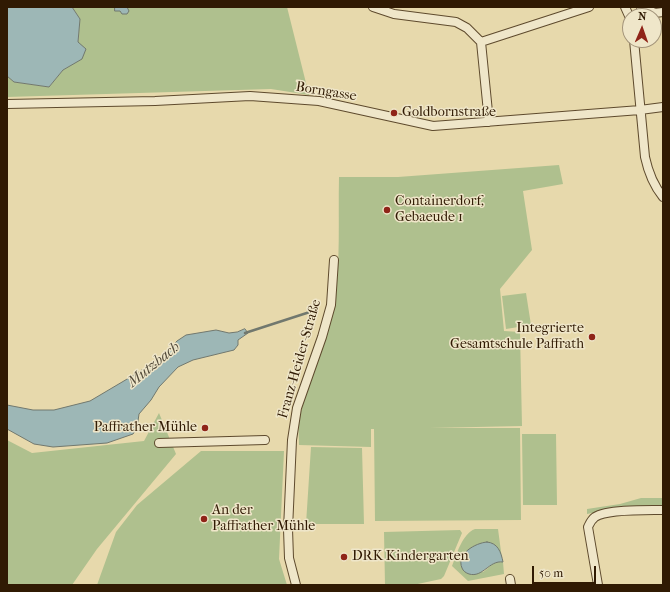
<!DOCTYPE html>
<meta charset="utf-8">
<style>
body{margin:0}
#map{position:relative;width:670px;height:592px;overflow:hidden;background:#e7d9ac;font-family:"IM FELL French Canon",serif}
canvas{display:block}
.frame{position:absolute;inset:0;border:8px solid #301a03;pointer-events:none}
.north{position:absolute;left:622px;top:8px;width:40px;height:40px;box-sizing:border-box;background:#efe6c9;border:1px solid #a3947a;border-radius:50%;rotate:2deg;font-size:11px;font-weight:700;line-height:16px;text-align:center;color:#301a03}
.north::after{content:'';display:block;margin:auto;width:14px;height:18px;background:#8f2418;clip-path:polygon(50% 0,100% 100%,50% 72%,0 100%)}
.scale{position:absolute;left:532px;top:566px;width:64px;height:18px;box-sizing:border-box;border:2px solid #301a03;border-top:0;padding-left:5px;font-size:12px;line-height:14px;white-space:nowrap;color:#301a03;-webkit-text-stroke:3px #efe6c9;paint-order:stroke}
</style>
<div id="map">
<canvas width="670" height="592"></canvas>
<div class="frame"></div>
<div class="north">N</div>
<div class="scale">50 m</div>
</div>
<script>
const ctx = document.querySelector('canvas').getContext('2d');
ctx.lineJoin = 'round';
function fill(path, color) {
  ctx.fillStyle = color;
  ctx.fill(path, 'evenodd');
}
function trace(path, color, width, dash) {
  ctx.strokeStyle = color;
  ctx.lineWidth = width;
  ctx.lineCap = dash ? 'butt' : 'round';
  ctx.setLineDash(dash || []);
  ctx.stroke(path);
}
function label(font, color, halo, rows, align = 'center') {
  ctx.font = font + ' "IM FELL French Canon",serif';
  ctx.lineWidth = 3;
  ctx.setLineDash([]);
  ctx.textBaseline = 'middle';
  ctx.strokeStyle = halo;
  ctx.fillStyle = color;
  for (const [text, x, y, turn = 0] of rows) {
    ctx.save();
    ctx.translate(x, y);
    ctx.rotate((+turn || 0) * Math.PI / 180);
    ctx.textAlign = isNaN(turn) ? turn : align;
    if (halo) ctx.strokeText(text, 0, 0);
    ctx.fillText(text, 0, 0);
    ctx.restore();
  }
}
fill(new Path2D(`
 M72,7H287L309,95L271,89L7,97V76L14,82L49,87L63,70L82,58L78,42L80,19Z
 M559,165L563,184L523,191L532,250L500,289L504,331L520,332L522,426L430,428H520L521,520L375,521L374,429H371V447L299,445C299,437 298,429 299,421C306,381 326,344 334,304C341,263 338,219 339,177H398Z
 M526,293L531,325L506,329L502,296Z
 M159,413L176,454L97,549L72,585H7V440L32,453L144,441Z
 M522,434H556L557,505H523Z
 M311,447L362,448L364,524H306Z
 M201,451H284L279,559L287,585H97L116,532L137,505Z
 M641,498H663V506L625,507L587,514V509L620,504Z
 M475,529H498L502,559L490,543C477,542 453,555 464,571L483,572C490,567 493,560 503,562L504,574L468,581L452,566C457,554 462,534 475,529Z
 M460,530L462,533L444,576L441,579L413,585H385L384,532Z`), '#afc08e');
const water = new Path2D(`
 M7,7H72L80,19L78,42L86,49L82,59L63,70L49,87L14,82L7,76Z
 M115,7H127L129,11L127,14H122L120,11H115Z
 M245,329L248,333L238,340V345L234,350L193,360L178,367L159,387L151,400L139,414L137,428L133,434L107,443L53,447L34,444L7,429V405L33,410H54L90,401L139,372L162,356L177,341L186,335L216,330L229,333L237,332Z
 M487,542C498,543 501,552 503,562C489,560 483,578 469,574C466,573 463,571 462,568C456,554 475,543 487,542Z`);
fill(water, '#9db7b6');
trace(water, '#71786e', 1);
trace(new Path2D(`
 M245,333L316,310`), '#71786e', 2.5);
const minor = new Path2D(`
 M373,7L394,14L456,22L467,28L481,42L489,122
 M625,7L630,18
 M641,7L655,13L663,12
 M634,40L645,157C648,171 654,186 663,197
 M481,42L589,7
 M7,104L155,101L250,96L319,101L433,126L640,110L663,107
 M159,443L265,440
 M510,579L511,585
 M296,585L289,558L288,529L292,440L297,408L322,337L331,305L334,260
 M598,585L588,527C590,523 591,520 595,517C607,509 648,510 663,510`);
trace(minor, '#5e4a2d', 10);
trace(minor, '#efe6c9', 8);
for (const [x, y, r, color] of [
 [394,113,4,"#8f2418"],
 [387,210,4,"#8f2418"],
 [592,337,4,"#8f2418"],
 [205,428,4,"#8f2418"],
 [204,519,4,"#8f2418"],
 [344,557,4,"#8f2418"]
]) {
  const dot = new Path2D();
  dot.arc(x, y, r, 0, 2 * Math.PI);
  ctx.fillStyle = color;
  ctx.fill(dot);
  trace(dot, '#efe6c9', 1.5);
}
label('14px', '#301a03', '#efe6c9', [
 ["Borngasse",326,92,9],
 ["Franz-Heider-Straße",300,359,-74]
]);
label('14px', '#301a03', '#efe6c9', [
 ["Goldbornstraße",402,113],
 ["Containerdorf,",395,202],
 ["Gebaeude 1",395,218],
 ["Integrierte",584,329,"right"],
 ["Gesamtschule Paffrath",584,345,"right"],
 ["Paffrather Mühle",197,428,"right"],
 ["An der",212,511],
 ["Paffrather Mühle",212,527],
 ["DRK Kindergarten",352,557]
], 'left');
label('italic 15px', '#514939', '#efe6c9', [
 ["Mutzbach",154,365,-39]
]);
</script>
